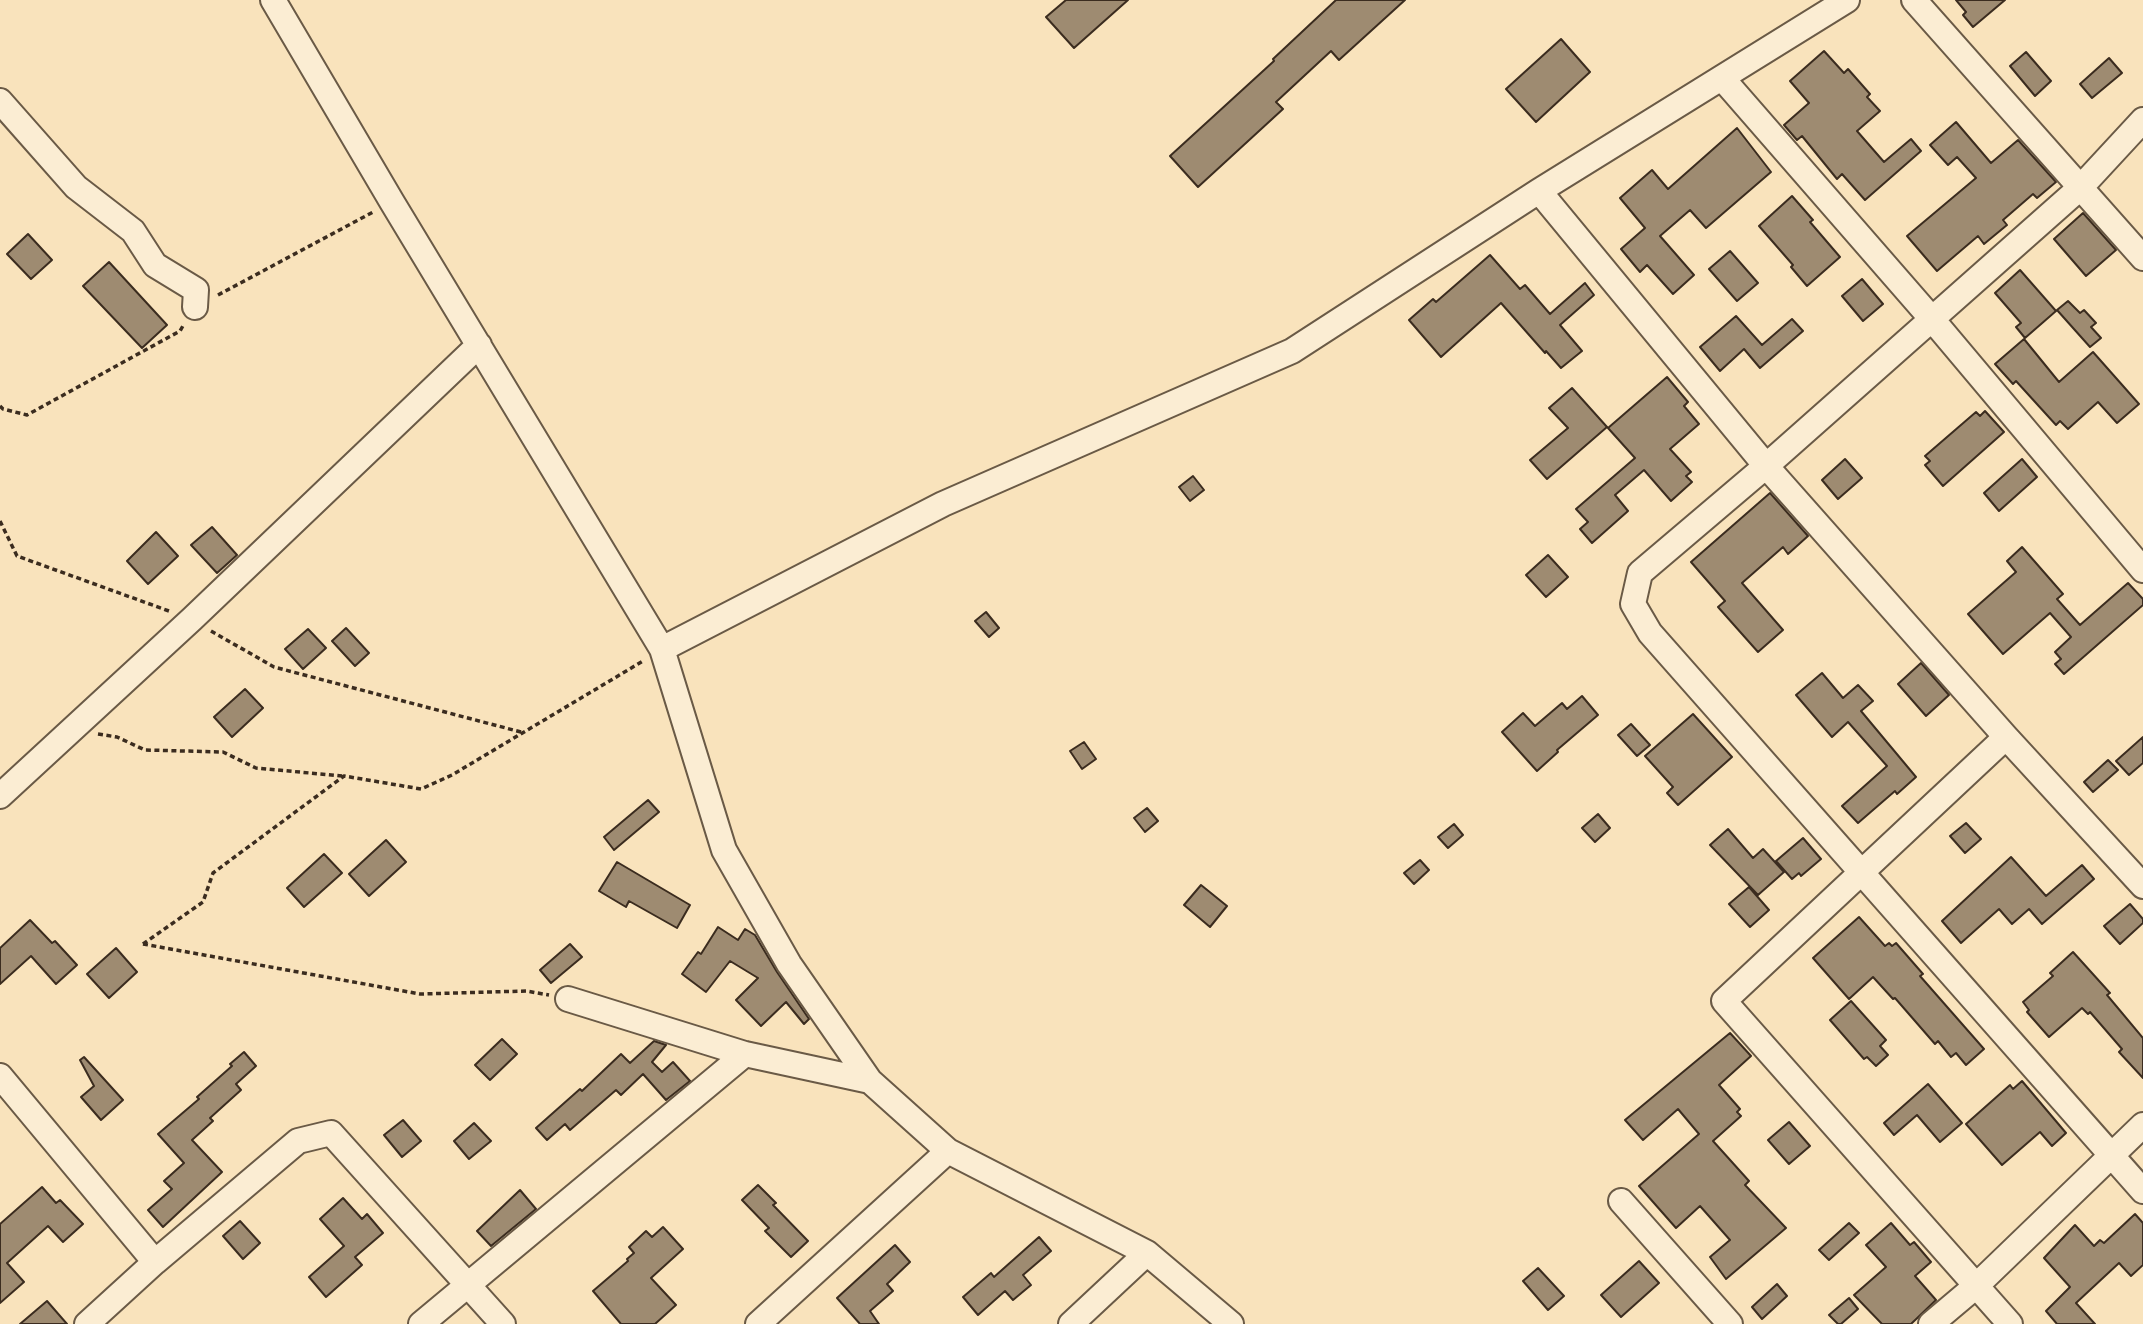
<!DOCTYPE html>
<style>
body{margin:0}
canvas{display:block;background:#f9e3bc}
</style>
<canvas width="2143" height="1324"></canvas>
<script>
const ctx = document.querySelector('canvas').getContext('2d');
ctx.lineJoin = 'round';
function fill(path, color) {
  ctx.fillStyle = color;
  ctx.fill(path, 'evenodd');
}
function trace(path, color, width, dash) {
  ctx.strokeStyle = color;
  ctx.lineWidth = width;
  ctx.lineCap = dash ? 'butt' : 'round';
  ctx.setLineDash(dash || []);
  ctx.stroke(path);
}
const building = new Path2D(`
 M1066,0H1128L1074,48L1046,17Z
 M1336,0H1405L1339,60L1331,51L1276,102L1283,109L1198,187L1170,156L1274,61L1273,59Z
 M1956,0H2005L1973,27L1963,15L1966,12Z
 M1561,39L1590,72L1536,122L1506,89Z
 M1824,51L1844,73L1848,69L1870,94L1867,97L1880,111L1857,131L1884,162L1911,139L1921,151L1865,200L1842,174L1837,179L1802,136L1797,140L1784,125L1809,103L1790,81Z
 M2026,52L2051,81L2035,96L2010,66Z
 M2109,58L2122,73L2092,98L2080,84Z
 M1956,122L1991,163L2018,140L2056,182L2037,198L2033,194L2003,220L2007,225L1984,244L1978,236L1937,271L1907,236L1976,178L1957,157L1948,165L1930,145Z
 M1737,128L1771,172L1706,228L1690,210L1660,236L1694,275L1673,294L1647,265L1640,272L1621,249L1645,228L1620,198L1652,170L1668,189Z
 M1792,196L1813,220L1810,222L1840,257L1807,286L1791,267L1793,265L1759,226Z
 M2083,213L2116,250L2086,276L2054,239Z
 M28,234L52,260L31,279L7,254Z
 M1730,251L1758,283L1737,301L1709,269Z
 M1490,255L1520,289L1525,285L1550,314L1585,283L1594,295L1560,325L1582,351L1561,368L1546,351L1545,353L1501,303L1441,357L1409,320L1433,299L1436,302Z
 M109,262L167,325L142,348L83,286Z
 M2020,270L2056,311L2025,338L2016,327L2021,323L1995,293Z
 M1862,279L1883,304L1863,321L1842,296Z
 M2068,301L2080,313L2084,310L2096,323L2091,327L2101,338L2090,347L2057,310Z
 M1736,316L1762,345L1792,319L1803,331L1760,368L1744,349L1720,371L1700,347Z
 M2024,339L2059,382L2093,352L2139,404L2117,423L2098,402L2068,429L2060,421L2056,425L2016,381L2013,384L1995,364Z
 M1667,377L1688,402L1684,406L1699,424L1670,449L1691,472L1686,476L1692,482L1671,501L1644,470L1615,495L1628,511L1592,543L1580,529L1588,522L1576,509L1635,458L1608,428Z
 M1572,388L1607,427L1547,479L1530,460L1568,428L1549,408Z
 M1985,411L2004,432L1943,486L1925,465L1930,461L1925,456L1976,412L1980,416Z
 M1845,459L1862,478L1838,499L1822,480Z
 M2022,459L2037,477L1999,511L1984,493Z
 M1193,476L1204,490L1190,501L1179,487Z
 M1770,493L1808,536L1788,554L1783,547L1742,583L1783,630L1758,652L1718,607L1725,601L1691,562Z
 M212,527L237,555L217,573L191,545Z
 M156,532L178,556L148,584L127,561Z
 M2022,547L2063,594L2057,599L2080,625L2128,583L2143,599V605L2064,674L2055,664L2061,659L2055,652L2071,637L2050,613L2003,654L1968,614L2016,572L2007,561Z
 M1548,555L1568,577L1546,597L1526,575Z
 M986,612L999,628L989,637L975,621Z
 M346,628L369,653L355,666L332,641Z
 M308,629L326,648L303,669L285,649Z
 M1921,663L1949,695L1926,716L1898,684Z
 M1822,673L1843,698L1858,685L1873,701L1861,711L1916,777L1897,794L1895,791L1858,823L1842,806L1887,766L1848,722L1832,737L1796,695Z
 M245,689L263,708L232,737L214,717Z
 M1582,696L1598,715L1557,750L1558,752L1537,771L1502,732L1523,713L1535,726L1562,703L1567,709Z
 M1693,714L1732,757L1678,805L1667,793L1673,787L1645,756Z
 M1631,724L1650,745L1637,756L1618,735Z
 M2143,737V763L2129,775L2116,761Z
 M1084,742L1096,759L1082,769L1070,751Z
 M2108,760L2118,770L2093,792L2084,782Z
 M648,800L659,812L614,850L604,837Z
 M1147,808L1158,821L1145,832L1134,818Z
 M1598,814L1610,828L1595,842L1582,828Z
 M1966,823L1981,839L1965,853L1950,836Z
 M1454,824L1463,835L1448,848L1438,837Z
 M1728,829L1753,858L1763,849L1784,872L1758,895L1710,845Z
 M1803,838L1821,859L1801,876L1799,873L1792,879L1776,861Z
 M386,840L406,862L369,896L349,874Z
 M324,854L342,873L304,907L287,888Z
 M2011,857L2046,896L2082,865L2094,879L2042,924L2029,909L2012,924L1999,909L1961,943L1942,921Z
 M1420,860L1429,870L1414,884L1404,873Z
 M617,862L690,905L677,928L629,901L626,907L599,891Z
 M1201,885L1227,906L1210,927L1184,905Z
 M1749,887L1769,910L1750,927L1729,904Z
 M2130,904L2143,919V923L2120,944L2104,926Z
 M1859,917L1885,946L1889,943L1892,946L1896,943L1923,974L1920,976L1984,1049L1966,1065L1956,1053L1951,1057L1938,1041L1935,1044L1895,998L1893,999L1873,977L1849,999L1813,958Z
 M30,920L52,943L55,941L77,965L56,984L31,956L0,984V948Z
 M718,927L738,940L745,929L755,935L777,972L809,1019L804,1024L786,1002L761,1026L736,1000L758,978L730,961L706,992L682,974L698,952L701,954Z
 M570,944L582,957L551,983L540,970Z
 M116,948L137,972L109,998L87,974Z
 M2073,952L2110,993L2107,995L2143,1038V1078L2119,1052L2122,1049L2090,1012L2088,1014L2082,1008L2049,1037L2027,1012L2029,1010L2023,1002L2053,976L2050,973Z
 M1851,1001L1886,1040L1880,1046L1888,1055L1876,1066L1867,1057L1864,1059L1830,1020Z
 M1730,1033L1751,1056L1719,1085L1740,1109L1737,1112L1741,1116L1713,1141L1749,1181L1745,1185L1786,1228L1726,1279L1710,1257L1730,1240L1700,1206L1676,1228L1639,1186L1699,1134L1678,1109L1643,1140L1625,1120Z
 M502,1039L517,1054L490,1080L475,1065Z
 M654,1041L666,1045L652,1062L662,1072L673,1062L690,1081L666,1100L643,1074L621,1095L616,1090L570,1130L565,1124L547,1140L536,1128L580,1089L582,1091L621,1054L630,1063Z
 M244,1052L256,1066L236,1084L241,1090L210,1118L213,1121L192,1140L222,1172L163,1227L148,1210L172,1189L164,1181L184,1163L158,1134L199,1099L197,1097L232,1066L230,1064Z
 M84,1057L123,1100L101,1120L81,1097L94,1086L80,1060Z
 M2022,1081L2066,1133L2052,1146L2040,1132L2002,1165L1966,1124L2010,1085L2013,1089Z
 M1928,1084L1962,1123L1940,1142L1917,1115L1894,1135L1884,1123Z
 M403,1120L421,1141L402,1157L384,1135Z
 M1789,1122L1810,1146L1789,1164L1768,1140Z
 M474,1123L491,1141L469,1159L454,1141Z
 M758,1185L776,1203L773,1205L808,1241L791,1257L765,1231L769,1228L742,1200Z
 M42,1187L56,1203L60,1200L83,1224L63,1242L48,1226L7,1263L24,1282L0,1303V1224Z
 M520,1190L536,1209L491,1246L477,1231Z
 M343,1198L362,1219L367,1214L383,1233L355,1257L362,1265L326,1297L309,1277L344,1246L320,1219Z
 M2135,1214L2143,1223V1265L2131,1276L2119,1263L2076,1303L2095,1324H2057L2046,1311L2070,1287L2044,1258L2075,1225L2094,1246L2100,1240L2104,1243Z
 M240,1221L260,1243L243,1259L223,1236Z
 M1849,1223L1859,1233L1829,1260L1819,1250Z
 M1891,1223L1910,1245L1914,1242L1931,1262L1915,1276L1936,1300L1911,1324H1882L1854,1295L1886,1267L1866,1245Z
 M663,1227L683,1249L651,1278L676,1305L655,1324H621L593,1291L628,1261L627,1259L634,1253L629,1247L646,1231L652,1237Z
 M1039,1237L1051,1251L1023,1275L1031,1285L1013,1300L1005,1291L978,1315L963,1297L991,1273L994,1277Z
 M895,1245L910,1262L887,1284L893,1291L870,1311L879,1324H860L837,1298Z
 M1639,1261L1659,1283L1621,1317L1601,1295Z
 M1538,1268L1564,1296L1548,1310L1523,1281Z
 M1777,1284L1787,1296L1762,1319L1752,1307Z
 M1849,1298L1858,1309L1841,1324H1838L1829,1315Z
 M47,1301L67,1324H20Z`);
fill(building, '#9e8b71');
trace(building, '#3b2c1f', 2);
const minor = new Path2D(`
 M273,0L392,202L662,649L724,850L789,964L870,1081L948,1151L1147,1253L1231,1324
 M1914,0L2143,258
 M1722,78L1931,318L2143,570
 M0,101L76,187L133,231L155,265L196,290L195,307
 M2143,120L2081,187L1766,466L1640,573L1633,604L1650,633L2143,1191
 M1539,191L1766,466L2006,737L2143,886
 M662,649L943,504L1292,351L1539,191L1847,0
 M2006,737L1724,1001L2010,1324
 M0,796L192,619L479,345
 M568,999L745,1054L870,1081
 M0,1076L155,1262
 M1621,1201L1730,1324
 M87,1324L155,1262L298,1141L331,1133L503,1324
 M421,1324L745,1054
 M758,1324L948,1151
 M1071,1324L1147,1253
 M1931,1324L1976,1286L2143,1125`);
trace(minor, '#6a5a46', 28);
trace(new Path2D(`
 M218,295L375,211
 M0,406L3,409L27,415L180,331L184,324
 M0,521L17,556L169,611
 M211,631L274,667L521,732
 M98,734L117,737L145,750L223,752L256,768L342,776
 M143,944L203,902L213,873L344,776L421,789L452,775L643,661
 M143,944L420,994L526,991L549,995`), '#3b2c1f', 3.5, [5, 3.5]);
trace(minor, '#fbedd3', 24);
</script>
